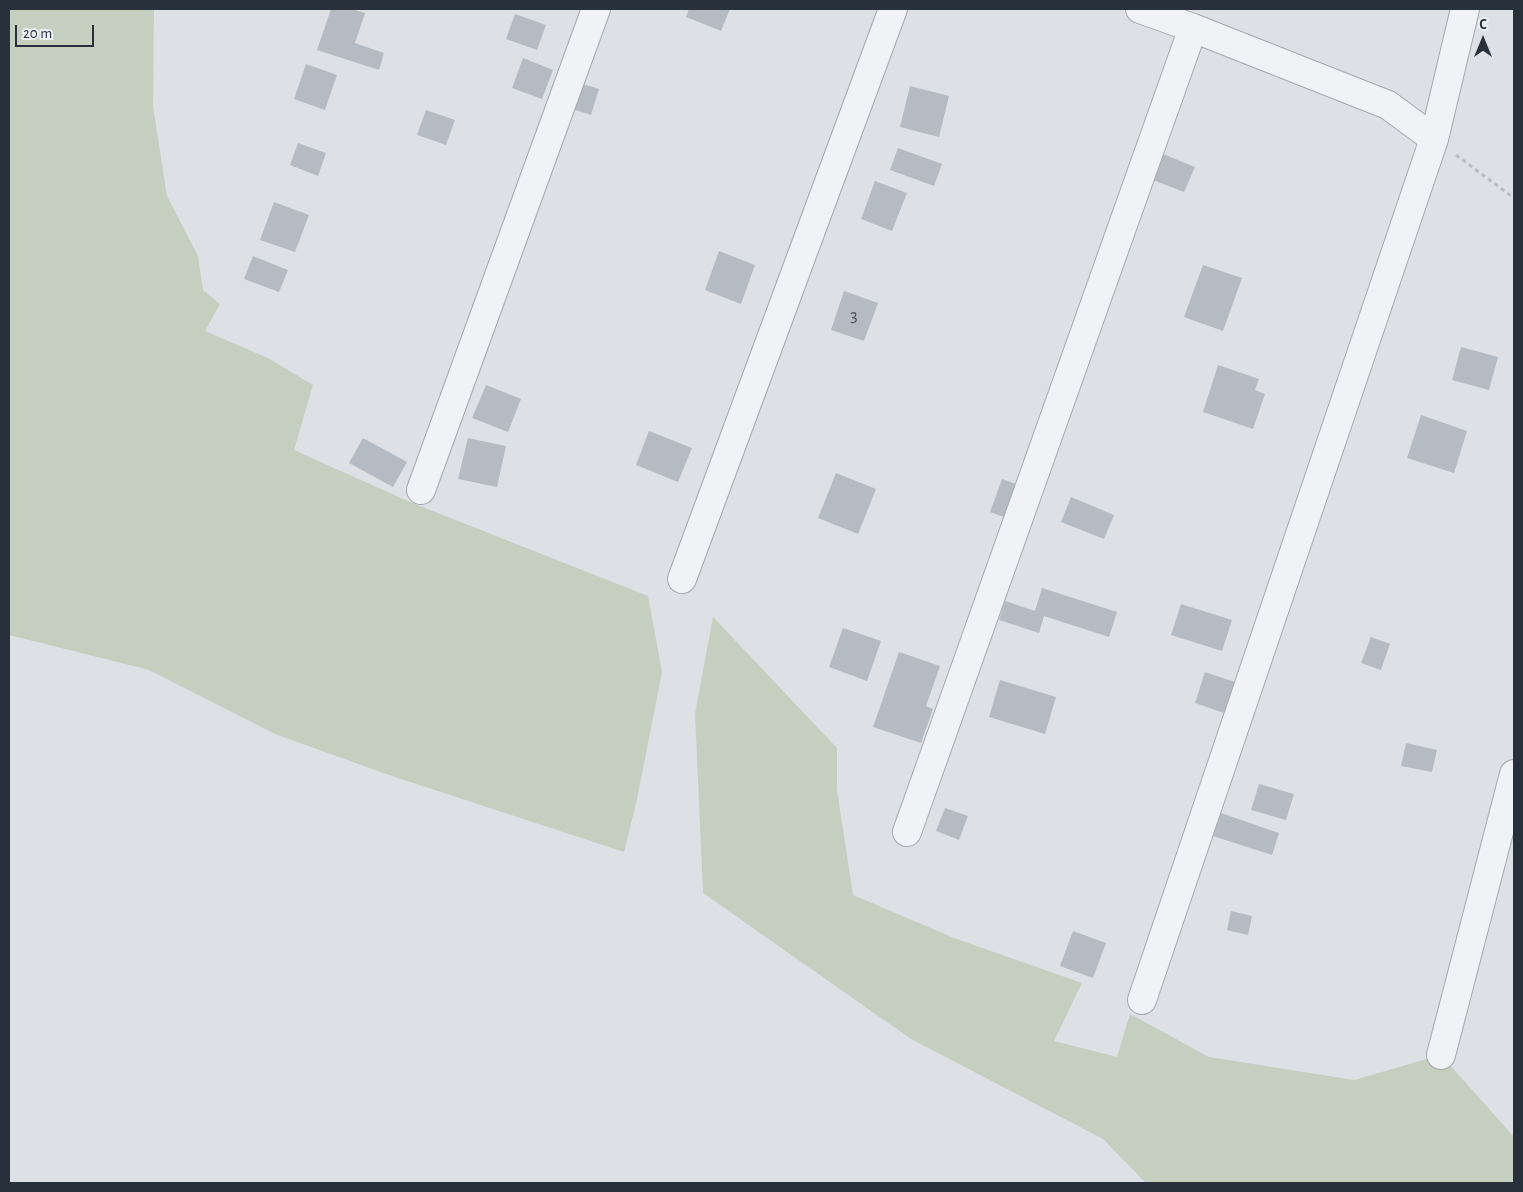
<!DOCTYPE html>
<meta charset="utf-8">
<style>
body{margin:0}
#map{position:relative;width:1523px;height:1192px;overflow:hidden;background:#dde1e6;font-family:"Alegreya Sans",sans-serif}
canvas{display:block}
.frame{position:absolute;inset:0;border:10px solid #28303c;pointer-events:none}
.north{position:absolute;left:1458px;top:15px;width:50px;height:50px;-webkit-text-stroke:4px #ecf0f4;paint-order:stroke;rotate:0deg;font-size:14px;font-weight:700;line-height:20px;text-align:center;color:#28303c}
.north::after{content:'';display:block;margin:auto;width:18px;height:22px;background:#28303c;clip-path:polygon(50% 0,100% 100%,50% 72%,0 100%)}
.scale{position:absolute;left:15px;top:25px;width:79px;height:22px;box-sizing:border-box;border:2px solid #28303c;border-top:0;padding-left:6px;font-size:15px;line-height:18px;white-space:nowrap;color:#28303c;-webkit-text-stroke:4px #ecf0f4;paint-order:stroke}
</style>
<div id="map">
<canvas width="1523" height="1192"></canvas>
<div class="frame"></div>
<div class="north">С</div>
<div class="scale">20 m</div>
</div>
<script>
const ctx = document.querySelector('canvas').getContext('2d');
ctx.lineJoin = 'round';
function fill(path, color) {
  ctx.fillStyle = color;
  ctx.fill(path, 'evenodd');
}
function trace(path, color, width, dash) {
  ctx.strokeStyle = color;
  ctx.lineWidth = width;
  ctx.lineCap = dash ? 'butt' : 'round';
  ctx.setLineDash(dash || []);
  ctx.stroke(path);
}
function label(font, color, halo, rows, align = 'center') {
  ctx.font = font + ' "Alegreya Sans",sans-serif';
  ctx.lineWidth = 4;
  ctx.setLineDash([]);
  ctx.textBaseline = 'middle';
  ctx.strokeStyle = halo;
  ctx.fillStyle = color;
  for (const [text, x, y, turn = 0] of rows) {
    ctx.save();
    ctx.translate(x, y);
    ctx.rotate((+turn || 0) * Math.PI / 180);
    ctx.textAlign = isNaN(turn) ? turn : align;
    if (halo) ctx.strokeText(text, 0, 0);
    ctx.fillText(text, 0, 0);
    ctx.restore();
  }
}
fill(new Path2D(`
 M9,9H154L153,106L167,196L198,256L203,290L220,304L205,331L268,358L313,385L294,450L410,502L648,596L662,672L637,799L624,852L386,774L275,734L149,670L9,635Z
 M713,617L837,748V790L853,895L954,938L1082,983L1054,1041L1117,1057L1130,1014L1209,1057L1354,1080L1441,1055L1514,1137V1183H1146L1103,1139L911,1039L703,893L695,714Z`), '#c4cfbf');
fill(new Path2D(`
 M331,9H352L365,13L355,43L384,53L379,70L317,50Z
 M689,9H730L721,31L686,17Z
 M515,14L546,25L537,50L506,39Z
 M523,58L553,70L542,99L512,88Z
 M306,64L337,75L325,110L294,99Z
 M580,83L599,89L591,115L572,109Z
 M910,86L949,96L939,137L900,127Z
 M426,110L455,120L446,145L417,135Z
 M298,143L326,153L318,176L290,165Z
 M898,148L942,164L934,186L890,170Z
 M1163,154L1195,167L1184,192L1153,180Z
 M875,181L907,193L892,231L861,219Z
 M274,202L309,215L295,252L260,240Z
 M719,251L755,265L741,304L705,290Z
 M253,256L288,270L279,292L244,279Z
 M1203,265L1242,278L1223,331L1184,317Z
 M844,291L878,303L864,341L831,330Z
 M1461,347L1498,357L1489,390L1452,380Z
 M1218,365L1259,379L1255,390L1265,394L1253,429L1203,412Z
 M486,385L521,399L508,432L472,418Z
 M1421,415L1467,431L1454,473L1407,458Z
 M649,431L692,448L678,482L636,465Z
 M363,438L407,462L393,487L349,463Z
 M468,438L506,446L497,487L458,479Z
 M836,473L876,489L858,534L818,518Z
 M1002,479L1016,484L1004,517L990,512Z
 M1071,497L1114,515L1104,539L1061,522Z
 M1042,588L1117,612L1109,637L1044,616L1039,633L999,620L1005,601L1035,611Z
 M1181,604L1232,620L1222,651L1171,635Z
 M843,628L881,641L867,681L829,667Z
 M1371,637L1390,644L1381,670L1361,663Z
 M899,652L940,666L926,706L933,709L921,743L873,727Z
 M1205,672L1235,682L1224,713L1195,703Z
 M1000,680L1056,697L1045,734L989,717Z
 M1406,743L1437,750L1432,772L1401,766Z
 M1259,784L1294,794L1286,820L1251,810Z
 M945,808L968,816L959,840L936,831Z
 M1221,813L1279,833L1272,855L1213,836Z
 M1231,911L1252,916L1248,935L1227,930Z
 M1073,931L1106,943L1093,978L1060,966Z`), '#b5bbc2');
const minor = new Path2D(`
 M1140,9L1193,28L1388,105L1434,139
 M421,490L596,9
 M682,579L893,9
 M907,832L1193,28
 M1142,1000L1434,139L1465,9
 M1441,1055L1514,774`);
trace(minor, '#a3a8b0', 30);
trace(new Path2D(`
 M1456,155L1514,198`), '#b8bcc1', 3, [4, 4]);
trace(minor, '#f0f2f5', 28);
label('18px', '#4b535e', null, [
 ["3",854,316]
]);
</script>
